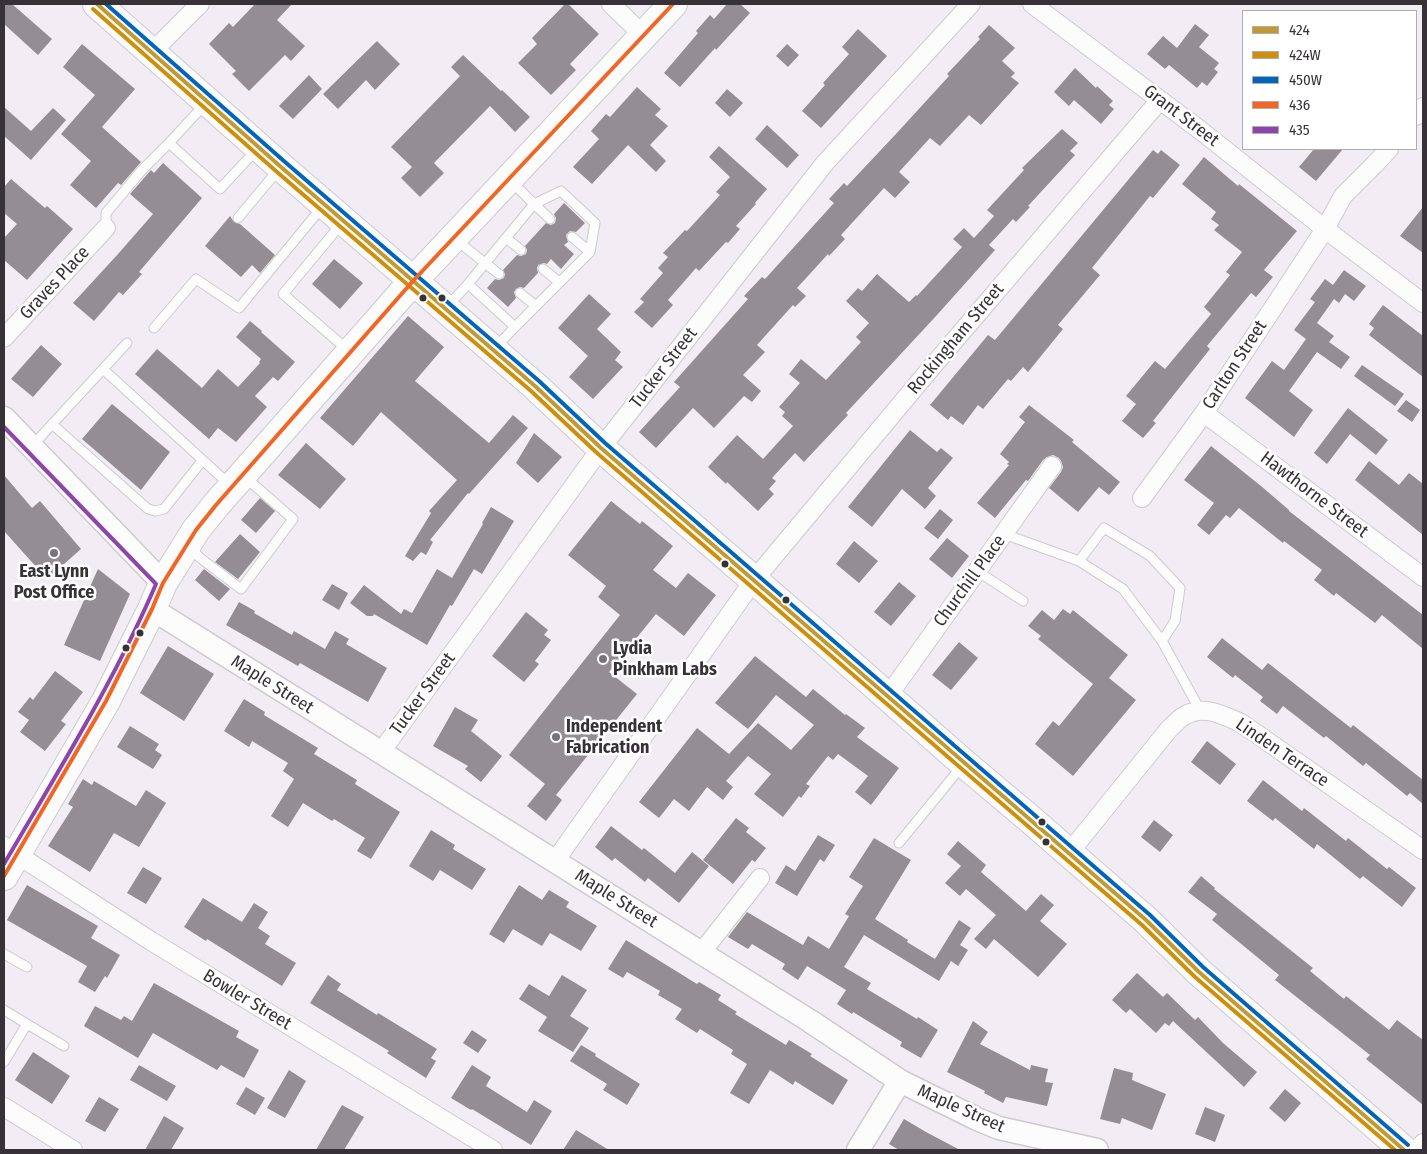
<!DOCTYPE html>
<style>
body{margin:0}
#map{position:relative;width:1427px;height:1154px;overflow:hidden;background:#f2ecf4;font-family:"Fira Sans Condensed",sans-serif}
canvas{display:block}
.frame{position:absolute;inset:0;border:5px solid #363238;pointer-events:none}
.legend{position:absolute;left:1242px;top:10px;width:175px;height:140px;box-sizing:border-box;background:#fff;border:1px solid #afadaf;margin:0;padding:6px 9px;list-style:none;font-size:15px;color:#363238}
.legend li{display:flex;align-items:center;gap:10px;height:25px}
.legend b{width:25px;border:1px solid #afadaf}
</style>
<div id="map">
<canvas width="1427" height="1154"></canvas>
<div class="frame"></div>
<ul class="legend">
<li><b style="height:6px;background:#c39a30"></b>424</li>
<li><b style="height:6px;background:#d08f0b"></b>424W</li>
<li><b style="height:6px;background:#0065bd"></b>450W</li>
<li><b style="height:6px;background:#f26522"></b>436</li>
<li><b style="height:6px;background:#8e44ad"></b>435</li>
</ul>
</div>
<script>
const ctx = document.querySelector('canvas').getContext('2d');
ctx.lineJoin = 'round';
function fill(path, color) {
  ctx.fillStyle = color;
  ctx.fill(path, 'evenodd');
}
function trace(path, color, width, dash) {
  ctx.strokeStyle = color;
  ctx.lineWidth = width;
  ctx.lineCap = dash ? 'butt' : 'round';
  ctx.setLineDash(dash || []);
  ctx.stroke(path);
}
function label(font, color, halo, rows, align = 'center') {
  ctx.font = font + ' "Fira Sans Condensed",sans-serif';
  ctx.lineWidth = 5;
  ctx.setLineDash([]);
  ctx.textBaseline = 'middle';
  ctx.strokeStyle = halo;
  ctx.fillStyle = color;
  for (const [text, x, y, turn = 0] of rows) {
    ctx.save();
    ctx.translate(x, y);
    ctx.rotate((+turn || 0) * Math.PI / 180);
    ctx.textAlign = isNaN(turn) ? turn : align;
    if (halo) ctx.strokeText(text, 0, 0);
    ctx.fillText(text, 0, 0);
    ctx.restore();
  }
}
fill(new Path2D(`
 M4,4H12L52,39L38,55L4,24Z
 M255,4H292L277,20L305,46L291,61L285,55L249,91L232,74L236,71L209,44L229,23L233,27Z
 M565,4H568L599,34L570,64L576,70L551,95L518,63L537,44L532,38Z
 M727,4H740L750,13L716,50L715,48L680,87L664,73L698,33L696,31L710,15L714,19Z
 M1195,24L1209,35L1199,47L1219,63L1214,69L1218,72L1207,86L1202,82L1197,88L1169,65L1165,69L1147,54L1163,36L1177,48Z
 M989,25L1015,48L1002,61L1015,73L1011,77L1019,83L981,125L969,115L940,146L930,138L899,172L910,182L895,198L884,188L841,235L845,239L829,256L828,254L797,288L806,296L795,307L793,305L757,345L765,352L743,375L761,391L752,402L744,396L714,428L693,408L656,448L639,432L680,387L674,382L748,299L744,296L762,277L765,279L834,203L829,199L844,183L847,186L895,135L949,76L947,74L980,39L978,37Z
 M858,29L887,56L821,128L802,111L825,85L823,83L849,54L842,47Z
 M377,41L400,64L375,90L366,80L338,109L323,94Z
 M82,44L135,89L102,127L141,162L121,185L118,183L96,208L70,185L91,161L61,134L95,95L63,67Z
 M787,44L799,55L788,67L776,56Z
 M463,55L501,91L502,90L530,117L515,132L490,106L434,163L444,173L420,197L401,178L412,167L391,147L460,76L451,67Z
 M1075,68L1096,88L1097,86L1113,101L1109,105L1114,109L1101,124L1074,100L1069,106L1054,92Z
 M309,75L322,89L293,119L279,106Z
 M637,87L661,109L655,115L668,126L650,145L666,161L656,172L628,145L592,184L573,167L599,139L591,131L606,114L610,117Z
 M727,89L743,103L730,117L715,103Z
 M4,107L31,131L53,108L66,120L31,160L4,136Z
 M767,125L799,155L787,168L755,139Z
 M1062,129L1078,143L1070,151L1075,155L1028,206L1030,207L1016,222L1013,219L989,245L995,250L937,315L846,413L848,415L804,462L795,453L772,478L776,481L769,489L774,494L758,511L727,482L726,484L708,467L737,435L763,459L793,426L782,416L785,412L779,407L800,383L789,374L801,359L826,380L861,342L856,337L869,323L846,301L858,288L862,291L877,274L909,302L916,295L917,296L962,247L953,239L964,228L974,238L994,216L987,210L1024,170L1022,168Z
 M719,146L767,189L755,203L756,204L736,226L740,229L728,243L726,242L699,271L696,268L668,300L673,305L652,328L634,312L644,302L640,299L663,273L658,268L668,257L663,253L685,230L687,231L720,195L716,192L730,177L709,157Z
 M1314,149H1343L1316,181L1299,167Z
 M1153,150L1158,154L1161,150L1180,165L1153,198L1150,196L1092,268L1100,275L1058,325L1063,329L1028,372L1023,367L1011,381L1008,379L983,409L978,405L963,425L951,416L948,420L930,405L988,335L995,340Z
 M1204,157L1238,186L1239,184L1297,231L1264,270L1273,277L1256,297L1251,293L1207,346L1210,349L1153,421L1156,423L1143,438L1122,421L1136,404L1126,396L1155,361L1165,369L1211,314L1204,307L1230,275L1226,272L1242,252L1214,230L1219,225L1211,219L1216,212L1182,184Z
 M163,163L202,198L139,272L142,274L123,295L119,292L94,321L73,303L118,254L153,214L130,194L151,170L154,173Z
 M11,179L45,208L47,206L73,229L27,280L4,260V238L17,224L4,213V187Z
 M564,203L585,223L576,232L570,231L566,235L568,242L564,245L574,254L561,269L551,259L547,264L544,263L538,265L537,268L538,273L524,288L520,287L516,289L514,292L516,298L508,307L487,288L495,279L499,280L504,278L505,274L503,270L517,255L521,256L526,254L527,250L525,246L546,223L551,225L555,223L556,218L554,214Z
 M1423,207V253L1400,236Z
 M230,216L234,222L240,224L275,255L260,273L252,265L241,277L205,246Z
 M334,259L363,283L340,309L312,284Z
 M1344,270L1366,286L1354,301L1345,294L1339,303L1334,299L1317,323L1334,336L1329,342L1350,357L1341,369L1317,352L1289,391L1313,410L1294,437L1245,398L1272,361L1284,370L1306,339L1294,330L1315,302L1310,299L1325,279L1333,285Z
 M589,294L611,314L597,329L621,352L615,360L623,367L593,399L569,377L588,356L558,328Z
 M1383,305L1423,336V377L1369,335L1374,328L1369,324Z
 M408,316L444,347L415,381L489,443L513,415L528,428L469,494L468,493L430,540L433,542L426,555L421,552L413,561L405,556L431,513L429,511L457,480L381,412L353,446L320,418Z
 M250,321L262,331L261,332L295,362L278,381L273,377L255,396L267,407L236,442L218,428L209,439L135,374L157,349L202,388L218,369L238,387L260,363L259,362L261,359L236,337Z
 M41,345L62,364L33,397L11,379Z
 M1362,365L1404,394L1395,406L1354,376Z
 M1406,400L1420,410L1412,422L1397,411Z
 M112,404L170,452L141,490L82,439Z
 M1029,405L1074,440L1072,442L1120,482L1109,495L1099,487L1078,512L1049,488L1061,472L1063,467L1061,461L1059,458L1053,455L1047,457L1043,460L1028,481L1026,480L995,518L977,503L1009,465L1007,464L1009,462L1000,454L1025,422L1019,417Z
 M1348,408L1388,440L1376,455L1350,434L1327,464L1314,453Z
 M910,430L937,452L941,448L953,458L928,488L936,496L925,509L902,489L872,527L848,507Z
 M534,433L562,457L538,483L516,463Z
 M306,443L346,479L320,509L278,475Z
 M1211,446L1261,486L1289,510V511L1423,615V649L1382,615L1375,623L1336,593L1334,596L1314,580L1322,570L1284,541L1283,543L1239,508L1230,518L1226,515L1209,535L1197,525L1214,503L1184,480Z
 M1369,461L1399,485L1409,473L1423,484V535L1355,480Z
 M4,475L32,508L40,501L81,549L47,579L4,531Z
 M260,498L275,511L256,533L241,520Z
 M611,501L640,524L642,521L673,546L653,570L676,588L688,573L716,595L684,636L656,614L609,672L637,694L556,795L562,800L546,821L527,806L545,784L509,755L620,615L598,597L606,586L568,555Z
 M491,507L514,521L482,574L474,569L452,606L450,605L427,645L374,614L373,616H367L350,603L364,585L401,614L404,609L412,613L437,569L452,578L483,524L482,523Z
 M940,509L953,520L938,539L924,528Z
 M240,534L260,552L238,579L215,562Z
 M947,538L969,556L952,578L929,559Z
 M854,541L878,561L859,583L836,564Z
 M98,569L130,594L100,661L64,645Z
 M204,569L230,589L219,601L195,580Z
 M899,582L916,596L891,626L874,612Z
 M332,584L348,593L339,610L322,600Z
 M239,602L255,611L254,613L292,635L294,631L325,649L335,631L349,639L346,644L387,668L368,702L300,663L298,666L226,625Z
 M1063,609L1070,614L1073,610L1128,655L1109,678L1136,700L1073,776L1035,744L1053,721L1059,726L1093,684L1038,639L1041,636L1028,626L1042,610L1054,620Z
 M526,612L548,630L544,635L551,640L535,661L539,664L524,682L492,656Z
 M1222,638L1262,670L1268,663L1351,728L1353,725L1423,780V804L1410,793L1407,796L1366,763L1363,766L1326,736L1324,738L1283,706L1277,714L1260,701L1263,697L1235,675L1233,678L1207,657Z
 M959,642L978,658L951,690L932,675Z
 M168,646L214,674L184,721L140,693Z
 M755,656L806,697L813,689L845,715L846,714L865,728L857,737L899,768L871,805L855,792L868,776L838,754L833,760L828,756L806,784L810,786L801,798L799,796L783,817L754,794L771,774L748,756L726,781L733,787L723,800L707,787L689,811L674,799L659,818L639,802L697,728L729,754L758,723L791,750L814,725L776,695L748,729L715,703Z
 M55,671L83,692L61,721L66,724L45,751L20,732L29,720L18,712L30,697L33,700Z
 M244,699L265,712L264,715L318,748L314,754L357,780L355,784L400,812L371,859L357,851L365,838L334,819L332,821L303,803L288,827L271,816L294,779L283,771L288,763L252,741L249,747L224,731Z
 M455,707L478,720L471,731L502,756L481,782L465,769L468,766L433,746Z
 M130,726L159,744L155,750L162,755L153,769L117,747Z
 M1207,741L1236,764L1220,785L1191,762Z
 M83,779L92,785L94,781L136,806L146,790L166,803L139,847L114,833L90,872L48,846L73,807L68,804Z
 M1263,780L1302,811L1304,808L1346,841L1348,838L1387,869L1389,867L1416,888L1402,907L1363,876L1360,879L1317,844L1314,849L1275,818L1273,821L1247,801Z
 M736,818L749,828L746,832L766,848L755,862L752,860L733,884L703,860Z
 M1154,820L1173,835L1160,852L1141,837Z
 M611,826L642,850L644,848L675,873L692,852L709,866L679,903L648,878L645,882L615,858L612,861L595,847Z
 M431,830L455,845L453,849L486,869L472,890L440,870L433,881L409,866Z
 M818,835L835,845L824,862L820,859L797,896L775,883L786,865L795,871Z
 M874,838L911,860L875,919L908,940L907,942L935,959L959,920L971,928L960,945L968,950L958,966L951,961L939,981L864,935L844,967L871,983L867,989L917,1019L918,1017L938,1030L921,1058L900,1046L902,1042L853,1012L852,1014L837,1004L846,990L807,966L798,980L782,969L785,964L752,944L748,949L728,937L747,912L803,945L808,936L829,949L849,916L845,914L863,886L849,877Z
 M958,841L986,865L981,872L1026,911L1041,894L1054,905L1040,921L1067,944L1038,977L994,939L986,949L974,939L996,915L966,889L960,896L945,883L961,866L947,854Z
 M143,867L162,878L146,904L127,893Z
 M1201,876L1215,888L1214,889L1313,968L1310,971L1344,999L1346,996L1389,1030L1397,1020L1423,1040V1105L1366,1059L1370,1055L1275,980L1279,975L1212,920L1217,914L1188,892Z
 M27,885L98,926L91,938L120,955L107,978L105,976L95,992L78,982L87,966L7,920Z
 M519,885L542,900L549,890L569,902L566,907L597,926L581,951L550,933L542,946L513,929L504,943L489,934Z
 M203,898L242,922L254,903L268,912L258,928L270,936L265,944L296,963L282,986L207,939L206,941L184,927Z
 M626,940L697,984L699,982L721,995L718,1000L737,1012L735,1014L786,1045L789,1040L812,1054L810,1056L848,1080L833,1105L795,1081L793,1085L770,1070L749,1104L730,1093L747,1064L731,1054L733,1050L700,1029L697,1033L675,1019L682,1009L658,995L660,991L627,972L623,978L608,969Z
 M1137,973L1163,997L1167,993L1195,1020L1198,1017L1223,1043L1257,1072L1244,1087L1173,1021L1169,1026L1165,1023L1156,1033L1130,1009L1126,1013L1112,1000Z
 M328,975L341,984L337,990L377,1015L378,1013L437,1049L431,1058L436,1061L426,1078L387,1053L389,1051L310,1003Z
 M562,975L587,990L570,1016L589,1028L573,1052L538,1031L547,1017L519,999L529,984L549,996Z
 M154,983L239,1031L236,1037L259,1050L244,1078L221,1065L217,1070L153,1033L138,1058L84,1026L95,1006L121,1020L124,1016L132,1021Z
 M973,1021L988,1032L980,1044L1030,1070L1031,1065L1048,1069L1045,1082L1053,1083L1047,1106L1006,1097L1003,1103L984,1093L985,1091L947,1072Z
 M472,1030L487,1040L478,1053L463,1043Z
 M581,1045L596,1054L595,1056L640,1084L627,1105L603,1090L607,1084L570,1061Z
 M33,1052L70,1076L52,1104L15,1080Z
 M139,1065L176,1086L167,1101L130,1080Z
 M472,1065L491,1077L486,1086L527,1112L534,1100L552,1111L531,1145L472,1109L471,1110L451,1098Z
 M1114,1068L1133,1073L1132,1080L1166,1094L1152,1130L1122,1118L1120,1124L1100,1119Z
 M289,1070L306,1081L285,1118L267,1108Z
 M246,1087L265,1098L255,1115L236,1104Z
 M1285,1089L1301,1103L1285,1122L1269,1108Z
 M99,1097L119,1109L105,1132L85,1121Z
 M342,1105L364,1117L344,1150H316Z
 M1205,1107L1225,1115L1215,1142L1195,1134Z
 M164,1116L184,1128L171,1150H145Z
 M904,1119L926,1132L960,1150H899L889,1144Z
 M576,1130L609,1150H563Z`), '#948e94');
const service = new Path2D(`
 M169,143L206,103
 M238,218L279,169
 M342,223L283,294L349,351
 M106,228V213L142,170L169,143L220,189L257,149
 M572,237L590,252
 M506,238L521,250
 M456,240L499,274
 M543,269L559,282
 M468,284L534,204L510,180
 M520,293L536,306
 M448,306L468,284L515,327L495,348
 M515,327L590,252L595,223L561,191L534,204L550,219
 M154,328L196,279L239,308L323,206
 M103,369L230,485
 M52,424L148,509L155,511L164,509L202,461
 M32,446L127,343
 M1004,534L1079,561L1123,589L1162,641L1200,710
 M190,547L199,557L241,589L293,519L245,477
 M1079,561L1104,528L1150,556L1180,588L1175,621L1162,641
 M977,571L1023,601
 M899,843L962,766
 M4,954L27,967
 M4,1010L27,1024L4,1062
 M27,1024L64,1046`);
const minor = new Path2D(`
 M611,4L643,35
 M1032,4L1200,130L1325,229L1423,303
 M152,52L200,4
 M1416,116L1423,107
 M4,338L106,228
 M1204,413L1423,577
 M1142,498L1204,413L1325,229L1343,196L1375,164L1389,149
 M888,696L1052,466
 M381,752L601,448L825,163L971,4
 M4,846L151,941L493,1150
 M1069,853L1169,729C1174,725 1178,719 1184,716C1203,704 1223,715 1241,723L1423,850
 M555,861L754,580L931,368L1160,100
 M701,953L760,878
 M4,1107L73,1150
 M1417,1150L1423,1143`);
const tertiary = new Path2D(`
 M4,418L163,583
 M152,609L810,1021L900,1081L977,1119L999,1128L1097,1150
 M858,1150L900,1081`);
const primary = new Path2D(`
 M97,4L281,167L535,386L601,448L813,631L960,760L1030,819L1146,920L1199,972L1404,1150
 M4,876L106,701L152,609L163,583L196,530L216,505L413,281L673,4`);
trace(service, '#cecad0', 11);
trace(minor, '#cecad0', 20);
trace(tertiary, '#cecad0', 25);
trace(primary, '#cecad0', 30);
trace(service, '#fdfcfd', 9);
trace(minor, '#fdfcfd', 18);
trace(tertiary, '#fdfcfd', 22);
trace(primary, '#fdfcfd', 28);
trace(new Path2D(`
 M97,4L281,167L535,386L601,448L1146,920L1199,972L1404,1150`), '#c39a30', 4);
trace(new Path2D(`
 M93,9L277,172L531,391L597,453L1142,925L1195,977L1395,1150`), '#d08f0b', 4);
trace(new Path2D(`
 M106,4L285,162L539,381L605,443L1150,915L1203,967L1408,1145`), '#0065bd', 4);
trace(new Path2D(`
 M4,876L106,701L152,609L163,583L196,530L216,505L413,281L673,4`), '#f26522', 4);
trace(new Path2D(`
 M4,427L156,584C114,682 57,773 4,864`), '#8e44ad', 4);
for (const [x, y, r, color] of [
 [423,298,4.5,"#363238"],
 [442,298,4.5,"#363238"],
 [54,553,5,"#78737a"],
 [725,564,4.5,"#363238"],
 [786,600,4.5,"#363238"],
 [140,633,4.5,"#363238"],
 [126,648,4.5,"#363238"],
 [603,659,5,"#78737a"],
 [556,737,5,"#78737a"],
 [1042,822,4.5,"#363238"],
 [1046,842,4.5,"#363238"]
]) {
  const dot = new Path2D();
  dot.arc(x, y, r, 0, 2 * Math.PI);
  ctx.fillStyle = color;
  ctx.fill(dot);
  trace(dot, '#fff', 2);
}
label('18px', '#363238', '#fff', [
 ["Grant Street",1181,116,37],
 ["Graves Place",55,283,-47],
 ["Rockingham Street",956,339,-50],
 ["Carlton Street",1235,365,-57],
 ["Tucker Street",664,368,-52],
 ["Hawthorne Street",1314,495,37],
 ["Churchill Place",970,581,-54],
 ["Maple Street",272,685,32],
 ["Tucker Street",423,694,-54],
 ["Linden Terrace",1282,753,34],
 ["Maple Street",616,899,32],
 ["Bowler Street",247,1000,31],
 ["Maple Street",961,1109,24]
]);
label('bold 18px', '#363238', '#fff', [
 ["East Lynn",54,572,"center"],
 ["Post Office",54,593,"center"],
 ["Lydia",613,649],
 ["Pinkham Labs",613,670],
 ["Independent",566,727],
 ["Fabrication",566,748]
], 'left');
</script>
